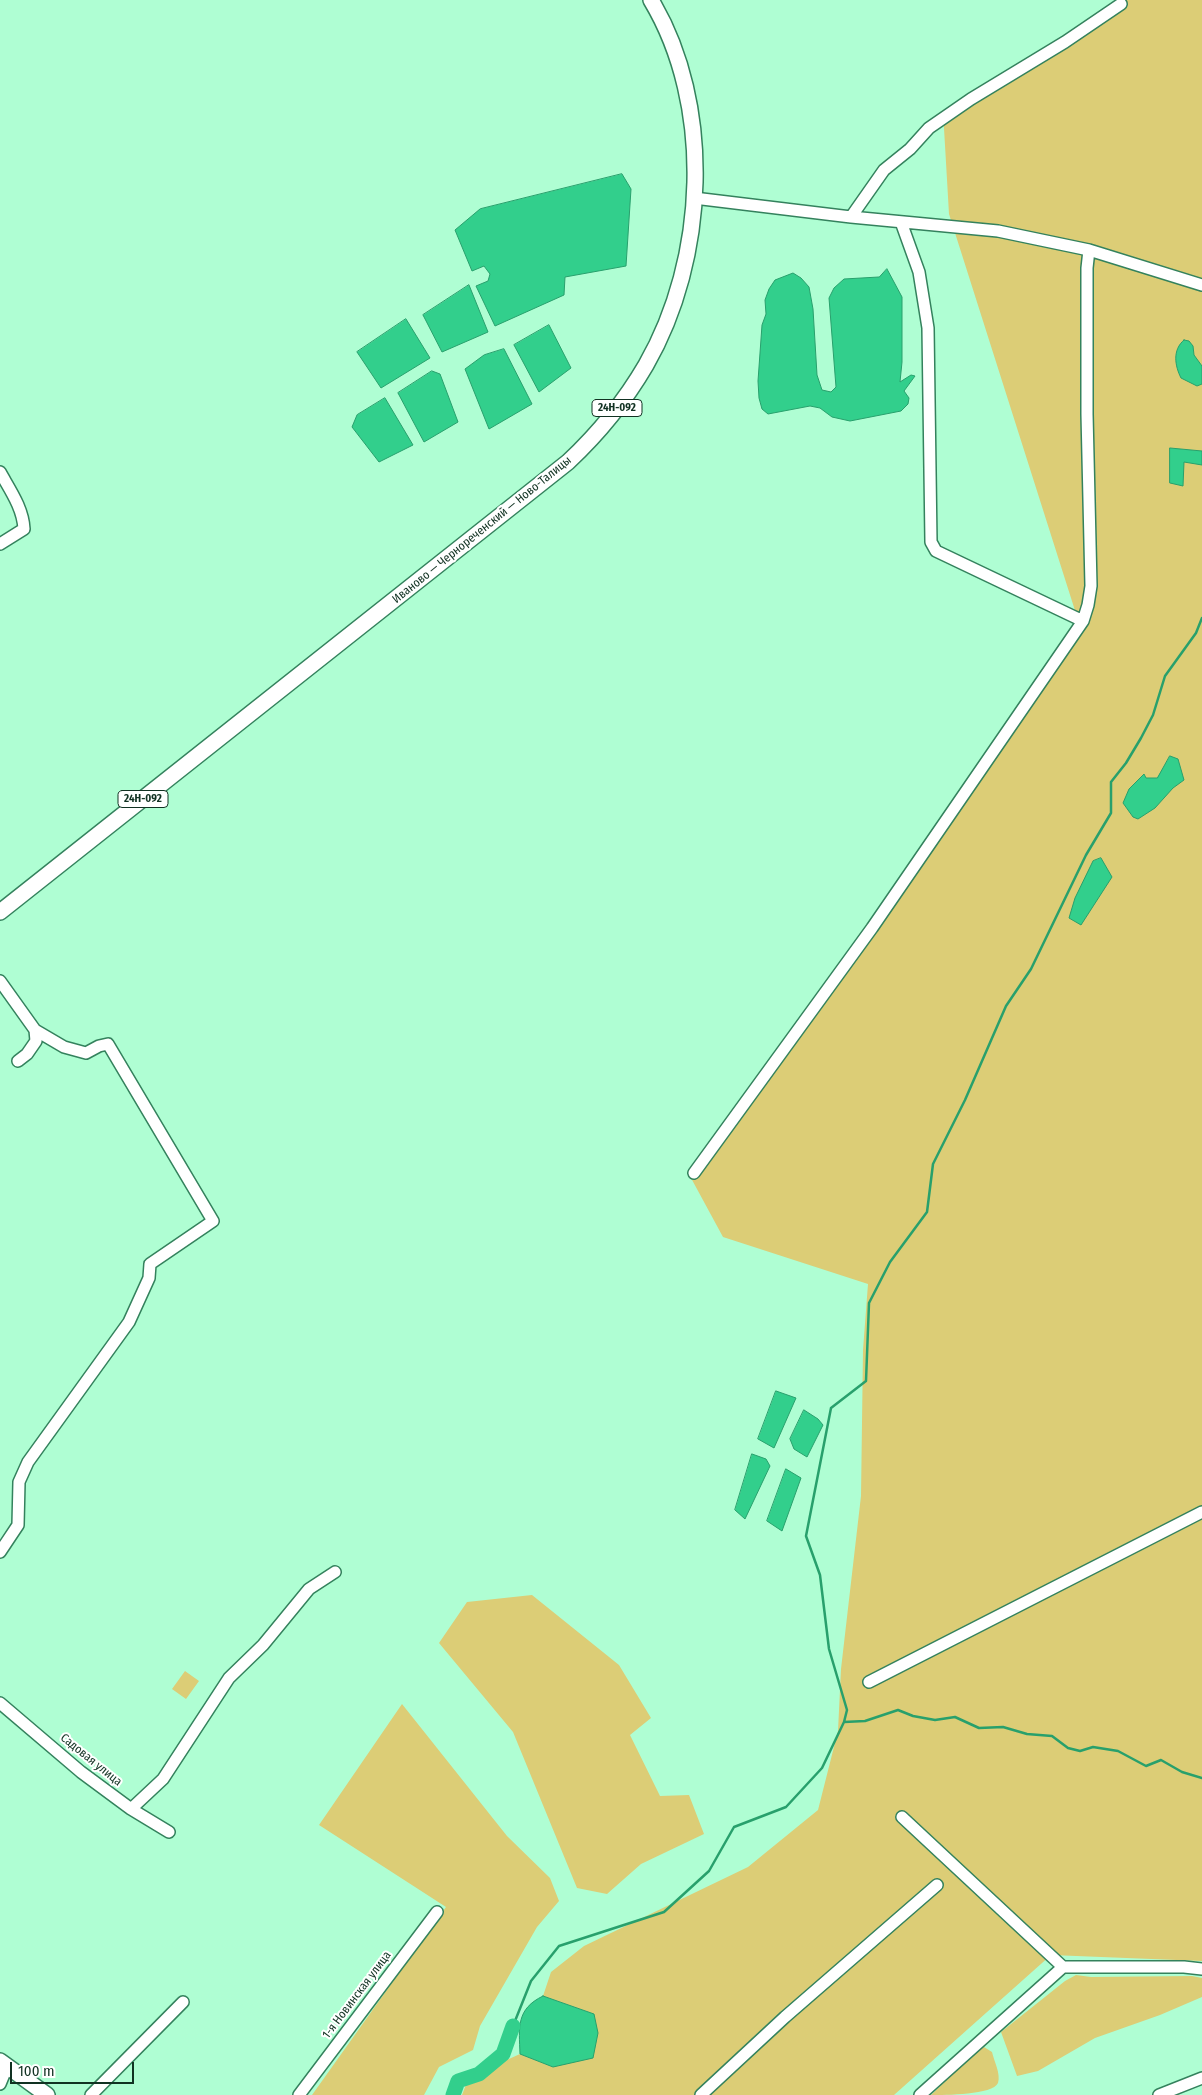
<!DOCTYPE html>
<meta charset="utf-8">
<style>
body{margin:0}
#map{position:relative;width:1202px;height:2095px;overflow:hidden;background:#affed3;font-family:"Fira Sans Condensed",sans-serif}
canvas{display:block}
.scale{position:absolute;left:10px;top:2062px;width:124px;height:22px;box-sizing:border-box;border:2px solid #113222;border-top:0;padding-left:6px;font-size:15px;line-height:18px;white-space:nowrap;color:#113222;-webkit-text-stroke:4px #fff;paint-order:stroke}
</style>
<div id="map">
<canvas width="1202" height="2095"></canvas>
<div class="scale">100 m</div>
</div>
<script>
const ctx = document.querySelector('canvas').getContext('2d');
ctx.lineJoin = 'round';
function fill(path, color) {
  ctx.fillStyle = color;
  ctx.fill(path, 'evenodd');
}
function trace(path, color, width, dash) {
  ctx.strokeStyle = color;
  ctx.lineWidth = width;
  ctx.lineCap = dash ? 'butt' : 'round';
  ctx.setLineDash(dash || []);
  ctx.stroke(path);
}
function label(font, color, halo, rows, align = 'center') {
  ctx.font = font + ' "Fira Sans Condensed",sans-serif';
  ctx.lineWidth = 4;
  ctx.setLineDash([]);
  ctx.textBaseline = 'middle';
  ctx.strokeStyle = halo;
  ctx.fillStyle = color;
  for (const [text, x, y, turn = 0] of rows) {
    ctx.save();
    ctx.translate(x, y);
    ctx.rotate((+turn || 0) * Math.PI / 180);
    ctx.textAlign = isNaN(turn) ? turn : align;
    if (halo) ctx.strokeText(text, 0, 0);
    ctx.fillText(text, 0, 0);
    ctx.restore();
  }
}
fill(new Path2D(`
 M1126,0H1202V1961L1051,1955L894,2095H462L469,2077L520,2054L553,2067L594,2014L543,1996L551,1972L584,1946L748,1867L818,1810L838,1731L841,1669L861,1496L863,1350L868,1284L723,1237L691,1178L1078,620L949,214L943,111L1122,7Z
 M532,1595L619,1665L651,1718L630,1735L660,1796L689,1795L704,1834L641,1864L607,1894L577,1888L513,1732L439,1643L467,1602Z
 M185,1671L199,1681L186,1699L172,1689Z
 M402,1704L507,1836L550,1878L559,1901L537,1927L480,2026L473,2050L439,2067L424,2095H312L446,1907L319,1825Z
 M1076,1975L1091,1977L1192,1976L1202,1978V1997L1160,2015L1095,2038L1038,2071L1017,2076L1001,2032L1065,1981Z
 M984,2047L992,2052C994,2061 1001,2074 998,2083C993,2095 945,2095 931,2095L975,2053Z`), '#dccd76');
const water = new Path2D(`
 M622,174L631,189L626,266L565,277L564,295L495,326L476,286L488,281L490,274L484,266L472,271L455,230L480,209Z
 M887,269L902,297V362L900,382L911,375L915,376L904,391L909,398L908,404L901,411L850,421L832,417L820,408L810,406L768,414L762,409L759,398L758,381L762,325L766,314L765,300L769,289L775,280L793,273L801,278L809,287L813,309L817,375L822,390L831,392L836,387L829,298L834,288L844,279L879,277Z
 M469,285L488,332L442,352L423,315Z
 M406,319L430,358L381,388L357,352Z
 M549,325L571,368L539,392L514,345Z
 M1184,340L1189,341L1193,346L1194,355L1202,366V384L1197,386L1181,378C1175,366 1172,350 1184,340Z
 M504,349L532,404L489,429L465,369L484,355Z
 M432,371L440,374L458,422L424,442L398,393Z
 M385,398L413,445L379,462L352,427L357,415Z
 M1170,448L1202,451V465L1184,462L1183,486L1170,483Z
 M1170,756L1178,759L1184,780L1173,788L1155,808L1138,819L1133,817L1123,803L1129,789L1144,774L1146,778H1157Z
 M1101,858L1112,877L1081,925L1069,918L1075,898L1093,861Z
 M776,1391L796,1398L774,1448L758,1439Z
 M804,1410L818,1419L823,1425L807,1457L794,1449L790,1439Z
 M752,1454L766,1459L770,1466L745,1519L735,1510Z
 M786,1469L801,1478L782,1531L767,1521Z
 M543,1996L594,2014L598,2033L593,2058L553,2067L520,2054C519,2027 516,2009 543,1996Z`);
fill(water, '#32cf8c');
trace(water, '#28a06c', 1);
trace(new Path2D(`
 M844,1722L865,1721L898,1710L913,1716L935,1720L955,1717L979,1728L1003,1727L1027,1734L1052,1736L1068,1748L1080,1751L1093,1747L1118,1751L1146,1766L1161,1760L1182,1772L1202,1778
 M513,2026L531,1981L559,1946L664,1912L709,1871L734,1827L786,1807L822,1768L844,1722L847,1710L829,1649L820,1575L806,1536L831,1408L866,1381L869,1303L890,1262L927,1212L933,1164L965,1100L1006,1006L1031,969L1086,855L1111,813V782L1126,763L1141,738L1153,715L1165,676L1196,633L1202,618`), '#28a06c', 2.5);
trace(new Path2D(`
 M453,2095L458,2081L479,2074L503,2054L513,2026`), '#32cf8c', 15);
const minor = new Path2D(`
 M694,198L851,217L998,231L1089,250L1202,285
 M851,217L884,170L910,149L929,128L971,99L1065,42L1121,4
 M901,222L919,272L928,328L931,542L936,551L1083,621
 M0,472C10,490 23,508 24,529L0,544
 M0,981L35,1030L36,1041L27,1054L18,1061
 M694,1173L872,928L1083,621L1088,605L1091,586L1087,414V268L1089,250
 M0,1552L18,1525L19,1482L28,1462L129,1322L149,1278L150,1264L213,1221L108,1044L99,1046L86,1053L64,1047L35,1030
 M869,1682L1202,1512
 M0,1703L81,1772L131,1809L169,1832
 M131,1809L163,1779L229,1678L263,1645L309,1589L335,1572
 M902,1817L1063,1967
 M0,2084L7,2067
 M91,2095L183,2002
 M299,2095L437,1912
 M701,2095L785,2017L937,1885
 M920,2095L1063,1967H1184L1202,1969
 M1159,2095L1202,2078`);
const major = new Path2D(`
 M0,912L568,462C599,433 625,401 646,365C707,259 714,105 651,0
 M0,2061L47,2095`);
trace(minor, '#34825d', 14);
trace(major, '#34825d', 18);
trace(minor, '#fff', 11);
trace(major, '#fff', 15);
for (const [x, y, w] of [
 [617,408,50],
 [143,799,50]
]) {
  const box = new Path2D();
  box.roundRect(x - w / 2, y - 8.5, w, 17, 4);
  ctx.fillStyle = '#fff';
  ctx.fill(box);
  trace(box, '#113222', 1);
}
label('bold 11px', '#113222', null, [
 ["24Н-092",617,408],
 ["24Н-092",143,799]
]);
label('12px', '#113222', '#fff', [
 ["Иваново — Чернореченский — Ново-Талицы",482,530,-39],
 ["Садовая улица",91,1760,39],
 ["1-я Новинская улица",357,1995,-53]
]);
</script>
